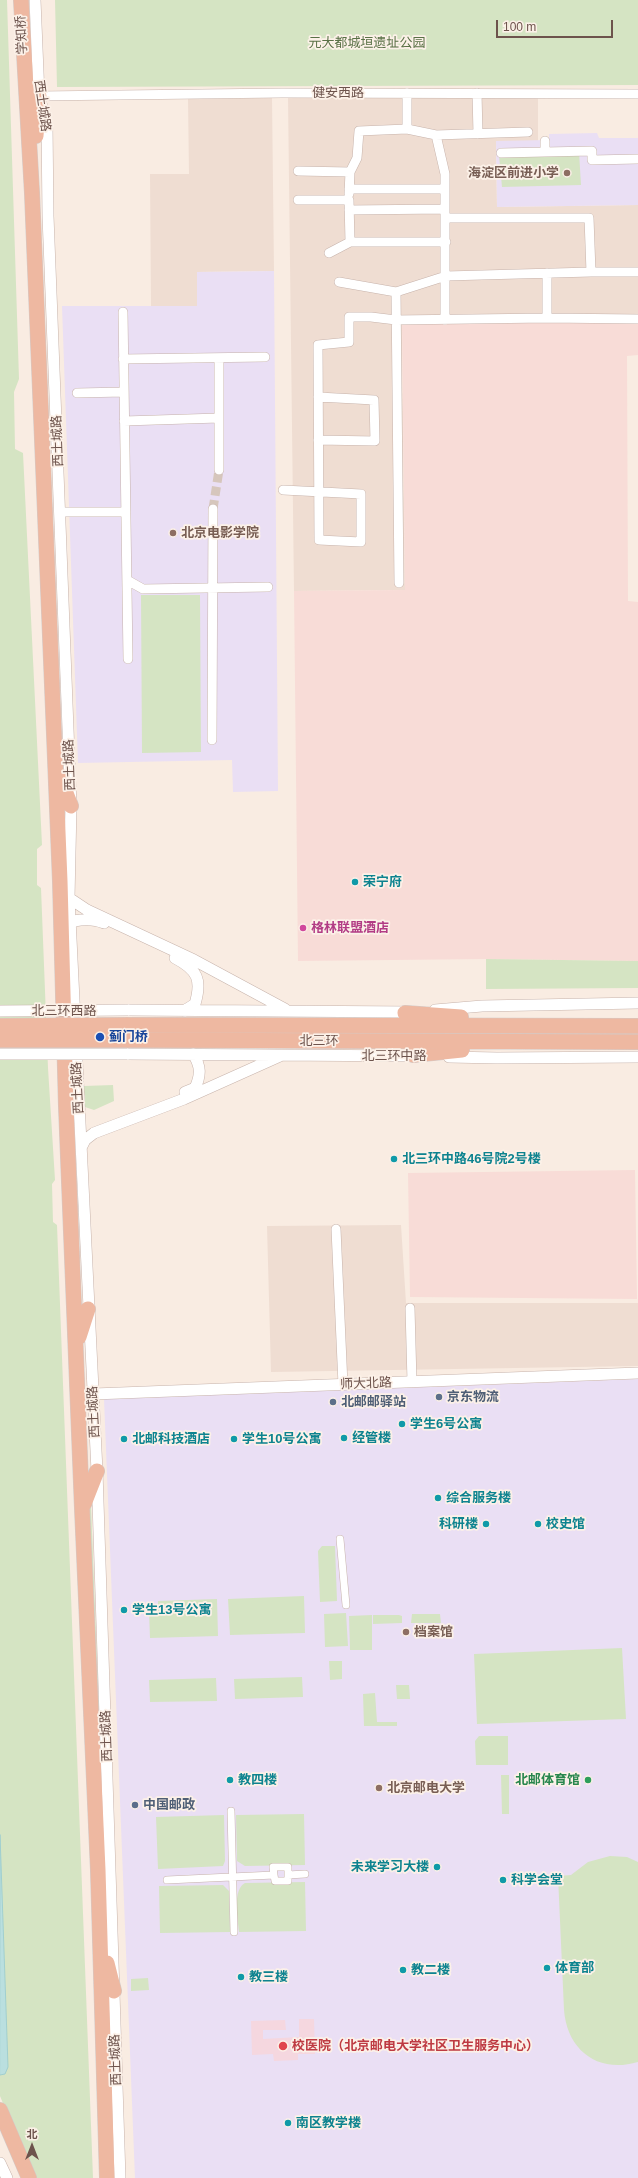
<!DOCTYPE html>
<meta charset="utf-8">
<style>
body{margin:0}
#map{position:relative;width:638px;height:2178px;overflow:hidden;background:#f9ece2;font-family:Arial,"Noto Sans SC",sans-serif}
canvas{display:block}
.north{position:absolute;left:12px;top:2126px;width:40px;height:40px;-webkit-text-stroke:3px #fcf1e8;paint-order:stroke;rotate:0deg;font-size:11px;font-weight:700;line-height:16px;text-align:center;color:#6d534c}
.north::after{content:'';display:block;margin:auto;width:14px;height:18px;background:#6d534c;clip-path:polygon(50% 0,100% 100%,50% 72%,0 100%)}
.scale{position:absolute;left:496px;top:20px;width:117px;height:18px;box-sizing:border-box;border:2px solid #6d534c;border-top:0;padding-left:5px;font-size:12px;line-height:14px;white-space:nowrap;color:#6d534c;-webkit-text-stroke:3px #fcf1e8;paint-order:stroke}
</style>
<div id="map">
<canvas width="638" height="2178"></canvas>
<div class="north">北</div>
<div class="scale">100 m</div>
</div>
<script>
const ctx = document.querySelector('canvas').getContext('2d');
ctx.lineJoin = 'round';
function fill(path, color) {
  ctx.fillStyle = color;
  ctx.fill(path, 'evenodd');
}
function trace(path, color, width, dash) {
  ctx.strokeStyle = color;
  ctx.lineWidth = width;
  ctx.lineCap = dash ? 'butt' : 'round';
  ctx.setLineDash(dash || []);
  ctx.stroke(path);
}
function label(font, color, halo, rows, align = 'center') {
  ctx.font = font + ' Arial,"Noto Sans SC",sans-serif';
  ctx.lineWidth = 3.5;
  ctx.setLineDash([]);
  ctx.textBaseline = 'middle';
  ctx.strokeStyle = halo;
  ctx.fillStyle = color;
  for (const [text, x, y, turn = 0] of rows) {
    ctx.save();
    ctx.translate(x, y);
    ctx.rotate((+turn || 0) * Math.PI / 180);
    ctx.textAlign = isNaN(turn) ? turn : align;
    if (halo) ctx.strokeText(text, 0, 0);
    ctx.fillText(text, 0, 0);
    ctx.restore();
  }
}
fill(new Path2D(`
 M288,97H538V141H496L497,207L638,205V322L402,325L405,590L294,591Z
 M272,98L274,271L197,272L198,306H151L150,174H189L188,99Z
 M401,1225L406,1303H638V1366L271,1372L267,1226Z`), '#efddd2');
fill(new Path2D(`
 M638,322V355L627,356L628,601L638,602V961L486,959L298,961L294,591L405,590L402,324Z
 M635,1170L637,1299L410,1297L408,1173Z`), '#f8dcd7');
fill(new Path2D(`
 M597,133L599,138H638V205L497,207L496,141L549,140V134Z
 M274,271L278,791L233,792L232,760L78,763L62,306H197V272Z
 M638,1379V2178H135L104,1399Z`), '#eadff4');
fill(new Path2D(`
 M299,2019H314L315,2054H298V2060L274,2061L273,2054L252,2055L251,2021L285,2020L286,2030H263V2039L299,2037Z`), '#f5d7df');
fill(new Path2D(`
 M0,0H7L19,379L14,392L15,449L23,453L42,845L37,849V885L41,888L48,1068L55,1180L52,1184L53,1222L57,1225L93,2178H34L0,2096Z
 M55,0H638V85L57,87Z
 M579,152L581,185L502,187L499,155Z
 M141,595H200L201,752L142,753Z
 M486,959L638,961V988L486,989Z
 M113,1085L114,1101L94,1110L85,1107L84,1086Z
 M88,1499L91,1505L107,1914Z
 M322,1546H335L337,1601L320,1602L318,1551Z
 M304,1596L305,1633L230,1635L228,1599Z
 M217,1599L218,1636L150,1638L149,1611L158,1610V1601Z
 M346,1613L348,1646L325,1647L324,1614Z
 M412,1614H440L441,1623H411Z
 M372,1615V1650H350L349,1616Z
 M373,1615H399L402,1616V1623L373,1624Z
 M622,1648L626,1719L477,1724L474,1654Z
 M329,1661H342V1679L330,1680Z
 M302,1677L303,1697L235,1699L234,1679Z
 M216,1678L217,1701L150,1702L149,1680Z
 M396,1685H409L410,1699H397Z
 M375,1693L377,1722H397V1726H364L363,1694Z
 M479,1736H508V1765H476L475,1741Z
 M501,1775H509V1814H502Z
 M304,1814L305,1865L245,1866L237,1861L236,1815Z
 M224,1815L225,1861L223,1866L158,1869L156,1817Z
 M610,1856L627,1857L638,1862V2062C598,2074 567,2050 564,2010L558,1876L571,1875L588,1862Z
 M305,1882L306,1931L239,1932C238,1919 232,1890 245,1883Z
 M223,1885L229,1891L230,1932L160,1933L159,1886Z
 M148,1978L149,1990L131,1991V1979Z`), '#d5e4c3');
const water = new Path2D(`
 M0,1835L8,2067L5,2074L0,2075Z`);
fill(water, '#badfdf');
trace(water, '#a1cfcf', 1);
trace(new Path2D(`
 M213,509L219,470`), '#d6c6bc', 9, [9, 4.5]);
const pedestrian = new Path2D(`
 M340,1539L346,1605
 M231,1811L234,1932
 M274,1875L273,1867H288V1875
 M167,1880L274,1875L275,1881H288V1875L305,1874`);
const minor = new Path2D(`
 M477,93L478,134
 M39,96L282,93L638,94
 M407,129V93
 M436,135L528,132
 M545,152L592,151V160L638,159
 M501,153L545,152V141
 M298,171L350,172L349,194
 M350,172L357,158L359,131L407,129L436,135L445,174V320
 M349,189H444
 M298,200H349L350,242H446
 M349,210L445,209
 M329,253L350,242
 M591,272H638
 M339,282L396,292
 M123,312L128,659
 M547,318L638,319
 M219,358V470
 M123,359L265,357
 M77,393L124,392
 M318,397L374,400L375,441L318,440
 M124,421L219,418
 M283,490L361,494V542L319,540L318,345L349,342V317H371L396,320L547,318V273
 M61,512H126
 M127,580L143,589L268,587
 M399,583L396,292L446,276L591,272L589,218H446
 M212,740L213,509
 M336,1229L343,1385
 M410,1308L412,1382`);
const tertiary = new Path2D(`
 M35,0L39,96L47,125L48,216L71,806L69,898L97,1471L120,2178
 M69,898L87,910L194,960L285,1009
 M71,924L74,921C84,919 95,919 104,923
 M175,958C198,970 202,980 195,1004L184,1011
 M128,1010L412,1012
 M435,1010L482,1006L638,1003
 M127,1054L420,1056
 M449,1057L497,1058L638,1057
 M185,1092L195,1088C201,1075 201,1066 193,1054
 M82,1146L85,1140L94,1133L184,1099L280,1056
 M94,1394L638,1373
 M0,2163L7,2178`);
const trunk = new Path2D(`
 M21,0L32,193L60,881L66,1106L82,1508L98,1870L107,2178
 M36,136L39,96
 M59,775L71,806
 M405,1013L461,1017
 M126,1025L638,1026
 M127,1040L638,1042
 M413,1055L462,1050
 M79,1337L88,1309
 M84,1504L97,1471
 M107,1963L114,1991
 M0,2110L29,2178`);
trace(pedestrian, '#c7b3ab', 8);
trace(minor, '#c7b3ab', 10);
trace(tertiary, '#c7b3ab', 12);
trace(trunk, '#d3cbc9', 16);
trace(pedestrian, '#fff', 7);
trace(minor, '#fff', 9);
trace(tertiary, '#fff', 11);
trace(trunk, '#eeb8a1', 15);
const tertiaryBridge = new Path2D(`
 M0,1011L128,1010
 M0,1054H127`);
const trunkBridge = new Path2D(`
 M0,1026L126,1025
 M0,1040H127`);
trace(tertiaryBridge, '#c7b3ab', 12, []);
trace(trunkBridge, '#d3cbc9', 16, []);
trace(tertiaryBridge, '#fff', 11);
trace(trunkBridge, '#eeb8a1', 15);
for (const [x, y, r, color] of [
 [567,173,4,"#8d6e63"],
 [173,533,4,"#8d6e63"],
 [355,882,4,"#0f9aa8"],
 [303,928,4,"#d1479c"],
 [100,1037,5,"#1a4fb4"],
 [394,1159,4,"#0f9aa8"],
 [439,1397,4,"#5c6f8a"],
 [333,1402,4,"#5c6f8a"],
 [402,1424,4,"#0f9aa8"],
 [344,1438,4,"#0f9aa8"],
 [124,1439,4,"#0f9aa8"],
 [234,1439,4,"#0f9aa8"],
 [438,1498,4,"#0f9aa8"],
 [486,1524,4,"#0f9aa8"],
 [538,1524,4,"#0f9aa8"],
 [124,1610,4,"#0f9aa8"],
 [406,1632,4,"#8d6e63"],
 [230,1780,4,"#0f9aa8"],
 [588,1780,4,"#2e9e5b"],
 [379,1788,4,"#8d6e63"],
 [135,1805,4,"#5c6f8a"],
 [437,1867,4,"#0f9aa8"],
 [503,1880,4,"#0f9aa8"],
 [547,1968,4,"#0f9aa8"],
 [403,1970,4,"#0f9aa8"],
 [241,1977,4,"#0f9aa8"],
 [283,2046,5,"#e0444e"],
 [288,2123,4,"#0f9aa8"]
]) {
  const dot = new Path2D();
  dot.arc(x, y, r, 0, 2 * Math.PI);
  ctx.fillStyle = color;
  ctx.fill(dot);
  trace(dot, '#fcf1e8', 1.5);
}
label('13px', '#6d534c', '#fcf1e8', [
 ["学知桥",22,35,-93],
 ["健安西路",338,93],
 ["西土城路",42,106,82],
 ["西土城路",58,441,-92],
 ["西土城路",70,765,-92],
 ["北三环西路",64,1011],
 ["北三环",319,1041],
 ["北三环中路",394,1056],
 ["西土城路",78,1088,-93],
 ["师大北路",366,1384,-2],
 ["西土城路",94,1412,-93],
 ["西土城路",107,1736,-92],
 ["西土城路",116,2060,-92]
]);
label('13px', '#597146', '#fcf1e8', [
 ["元大都城垣遗址公园",367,43]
]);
label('bold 13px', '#785e54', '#fcf1e8', [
 ["海淀区前进小学",559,173,"right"],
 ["北京电影学院",181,533],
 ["档案馆",414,1632],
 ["北京邮电大学",387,1788]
], 'left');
label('bold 13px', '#0d838f', '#fcf1e8', [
 ["荣宁府",363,882],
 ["北三环中路46号院2号楼",402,1159],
 ["学生6号公寓",410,1424],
 ["经管楼",352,1438],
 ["北邮科技酒店",132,1439],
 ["学生10号公寓",242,1439],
 ["综合服务楼",446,1498],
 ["科研楼",478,1524,"right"],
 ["校史馆",546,1524],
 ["学生13号公寓",132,1610],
 ["教四楼",238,1780],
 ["未来学习大楼",429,1867,"right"],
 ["科学会堂",511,1880],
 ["体育部",555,1968],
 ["教二楼",411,1970],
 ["教三楼",249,1977],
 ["南区教学楼",296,2123]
], 'left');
label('bold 13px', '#b23c85', '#fcf1e8', [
 ["格林联盟酒店",311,928]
], 'left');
label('bold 13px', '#164399', '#fcf1e8', [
 ["蓟门桥",109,1037]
], 'left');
label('bold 13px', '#4e5e75', '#fcf1e8', [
 ["京东物流",447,1397],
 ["北邮邮驿站",341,1402],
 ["中国邮政",143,1805]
], 'left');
label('bold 13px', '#27864d', '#fcf1e8', [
 ["北邮体育馆",580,1780]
], 'right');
label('bold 13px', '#be3a42', '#fcf1e8', [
 ["校医院（北京邮电大学社区卫生服务中心）",292,2046]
], 'left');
</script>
